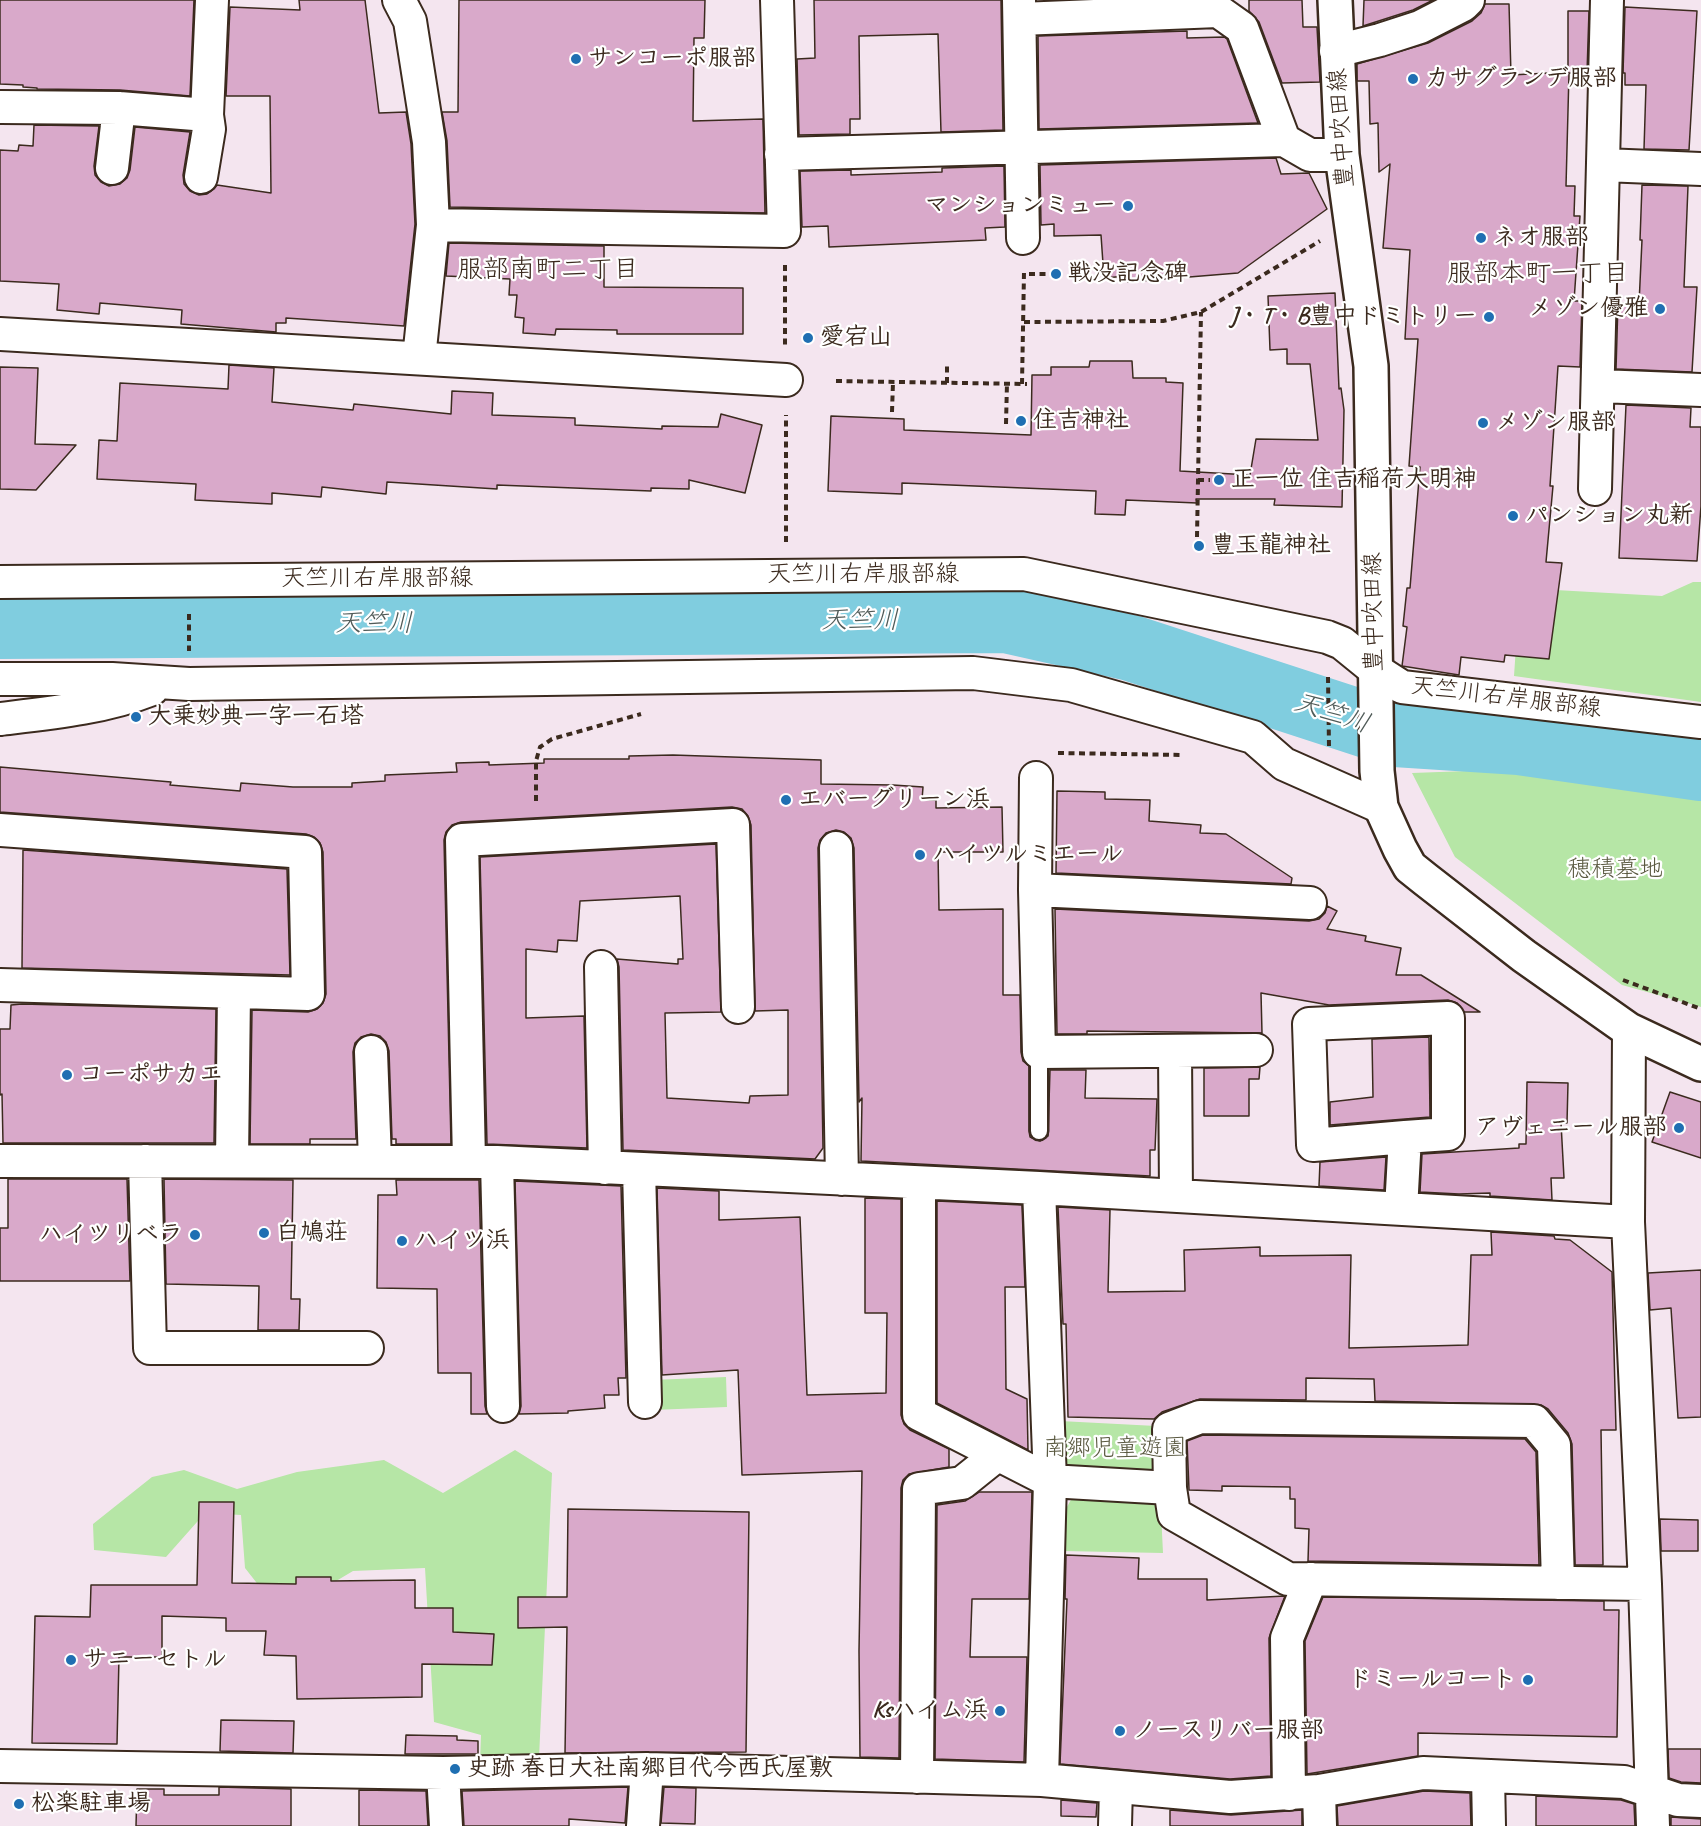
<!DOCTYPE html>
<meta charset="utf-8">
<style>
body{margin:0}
canvas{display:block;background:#f4e5ef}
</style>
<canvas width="1701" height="1826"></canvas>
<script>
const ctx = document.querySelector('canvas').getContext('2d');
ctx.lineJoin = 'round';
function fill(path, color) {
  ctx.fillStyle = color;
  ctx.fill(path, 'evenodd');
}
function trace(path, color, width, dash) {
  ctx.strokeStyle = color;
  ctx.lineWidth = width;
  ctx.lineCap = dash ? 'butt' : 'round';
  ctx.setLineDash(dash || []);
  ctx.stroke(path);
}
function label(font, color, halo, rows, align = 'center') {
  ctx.font = font + ' Caveat,"Klee One",sans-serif';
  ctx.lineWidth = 4.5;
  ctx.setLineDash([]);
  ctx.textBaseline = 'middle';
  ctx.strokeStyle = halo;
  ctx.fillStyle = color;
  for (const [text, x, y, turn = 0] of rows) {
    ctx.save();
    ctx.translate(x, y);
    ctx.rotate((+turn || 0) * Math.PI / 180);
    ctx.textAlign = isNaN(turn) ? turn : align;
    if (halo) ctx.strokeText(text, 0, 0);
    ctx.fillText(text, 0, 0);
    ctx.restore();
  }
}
fill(new Path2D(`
 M1693,582H1701V702L1514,676L1520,588L1662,596Z
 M1522,769L1701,795V1007L1622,985L1455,857L1412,773Z
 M726,1377L727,1407L653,1410L652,1380Z
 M1060,1421L1156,1426L1157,1475L1062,1467Z
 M515,1450L552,1473L539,1758L480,1762L481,1735L434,1722L425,1568L353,1571L321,1590L267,1596L245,1568L241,1515L205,1513L166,1557L94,1550L93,1524L152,1477L184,1470L237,1489L297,1472L384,1460L443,1493Z
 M1073,1496L1153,1503L1161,1512L1163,1553L1062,1551V1516Z`), '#b6e6a6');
trace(new Path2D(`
 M0,626L1006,620L1131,648L1395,734L1519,742L1701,768`), '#80cddf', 66);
const building = new Path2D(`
 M0,0H194L190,96L120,90L37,89V88L23,87V85L0,84Z
 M299,0H365L379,113L406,112L411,144L415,224L404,326L286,318V323H276V332L181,324L182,310L100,303L99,314L57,310L59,284L0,281V150L18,151L19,145L33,146L34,125L99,126L94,166L95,175L101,182L109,186L120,184L127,178L130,170L135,127L190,132L183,175L184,184L190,191L199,195L207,194L214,189L217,185L271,193L270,96H226L230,7L300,10Z
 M459,0H705L704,38H694L693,121L763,119L765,213L450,207L447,141L442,112H458Z
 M814,0H1001L1003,130L941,132L938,34L859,36L860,119H850V134L799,135L797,59L815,58Z
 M1249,0H1302L1303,27H1317L1320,82L1282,83L1259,22L1249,11Z
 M1364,0H1433L1413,10L1363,26Z
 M1485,4H1509L1511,75L1568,72V11H1589L1587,73H1569L1566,186H1575L1574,216H1580L1574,301H1582L1580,367L1558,366L1550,486H1553L1546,562L1562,563L1549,659L1505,655L1504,662L1461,657L1459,675L1402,666L1407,627L1403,626L1407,588H1410L1420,467L1409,466L1418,339H1405L1410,250L1383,248L1390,164L1379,172L1378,123L1370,124L1369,81H1357V64L1428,43L1472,21L1481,13Z
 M1625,7L1697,11L1689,150L1644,149L1646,85H1625V73H1623Z
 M1187,31V38L1224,37L1227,39L1258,123L1039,129L1038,36Z
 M1276,158L1281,174L1309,173L1327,209L1238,273L1128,282L1127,276L1104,278L1101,235L1054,236V224L1041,225L1040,165Z
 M1004,166L1005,227L985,228L986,240L829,247L828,226L802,227L800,171L851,170V175L942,172V168Z
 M1642,185L1688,186L1684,287H1697L1692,372L1616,369L1618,303L1639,304L1642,240H1640Z
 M449,243L604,246V287L743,288V334H617V330L556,329L555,335L523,333L524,318L515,317L517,295H509L510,279L446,276Z
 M1335,293L1339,389L1341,388L1344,410L1342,507L1274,505L1275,499H1196L1197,503L1126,500L1125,515L1095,514L1096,491L902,483V494L828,491L831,416L904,419V430L1031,435L1032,375H1051V367H1089L1090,361H1132L1133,378H1166V382L1183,383L1180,471L1250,475L1256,439L1318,440L1310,364H1287V349L1270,350L1268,296Z
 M229,365L274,368L272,402L353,410L354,404L451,414L452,391L493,393L492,415L575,418V425L662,429V426L718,427L721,414L762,425L745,493L689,480V489L651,488V491L497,485V489L387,482L386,494L322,487L321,497L272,493V504L195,500L196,484L97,479L99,440L117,441L120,383L228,389Z
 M0,367L38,368L35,444L76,445L36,490L0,489Z
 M1626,405L1691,408L1690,427H1701V506L1697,561L1619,558Z
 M673,755L821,760V784L893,785L923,787L922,800H936V808L1002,807L1003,852H938L939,910L1003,909V995H1020L1021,1052L1023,1061L1029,1066V1131L1030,1137L1040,1141L1048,1136L1050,1070H1086L1085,1098L1157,1099L1155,1150H1150V1176L861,1161L862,1098L859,1102L854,848L851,838L844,832L836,830L826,833L820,840L818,848L823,1148L815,1159L623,1150L619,967L617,959L678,964V959H683L680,896L580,901L577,941L558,940L557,952L526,949V1018L584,1016L587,1148L487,1144L480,857L716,844L721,1012L665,1013L667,1098L749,1103L750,1096L788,1095V1010L755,1011L751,825L748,816L742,809L732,807L461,822L452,825L446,832L444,840L451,1144H396V1139H392L389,1051L386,1042L380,1036L371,1034L361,1037L355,1043L353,1052L356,1139H310V1144H250L252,1010L308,1012L317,1009L323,1003L326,994L323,852L320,843L314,837L306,834L0,812V767L171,782L170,785L240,791L241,783L293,787H352V783L385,781V775L457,772L456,763L489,762V765L544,763V759H629V756Z
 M1057,791L1105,792V799L1150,800L1149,821L1201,825L1200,833L1226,834L1292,878L1291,884L1056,873Z
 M23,850L287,869L290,975L22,968Z
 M1327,906L1337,911L1327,929L1366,936L1365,941L1401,948L1396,975H1421L1480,1012H1464L1457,1003L1448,1000L1329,1005L1261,993L1262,1033L1087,1031V1034H1057L1055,909L1309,921L1319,919L1325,913Z
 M22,1004L216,1009L214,1143H3L2,1094L0,1095V1029H10L11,1005Z
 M1429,1037L1430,1117L1330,1125V1102L1373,1097L1372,1039Z
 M1260,1067L1259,1079H1249V1116H1204V1068Z
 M1527,1082L1568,1083L1567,1123H1561L1564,1178H1551L1552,1200L1490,1196V1193L1459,1194L1420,1192L1422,1154L1519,1148V1144H1526Z
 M1670,1092L1701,1102V1158L1652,1142Z
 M1386,1157L1384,1190L1319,1186L1320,1162Z
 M8,1179H127L130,1281H0V1228H8Z
 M164,1179L293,1180L291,1299H300L299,1330H258L259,1286L166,1284Z
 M396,1180H479L485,1406L487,1414H471V1373H438L437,1289L377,1288L378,1195H397Z
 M515,1181L621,1186L626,1378H618L619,1395H604L605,1408L568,1411V1413L519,1414L521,1406Z
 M657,1188L719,1191V1220L800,1217L807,1395L886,1393L887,1313H865V1198L901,1199V1415L904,1424L910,1430L949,1449V1467L909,1474L903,1480L901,1488L899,1758L860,1757L859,1651L862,1471L742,1475L738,1370L662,1375Z
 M937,1201L1022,1205L1025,1287H1005L1006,1389L1027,1399L1028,1450L937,1403Z
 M1058,1207L1110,1210L1108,1292L1185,1291L1184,1250L1260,1247V1256L1351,1255L1349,1348L1468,1345L1471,1255H1492L1491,1232L1554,1236L1555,1239L1570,1240L1612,1272L1616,1430H1601L1603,1565H1575L1572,1444L1568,1433L1548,1409L1541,1405L1375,1401L1374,1379L1306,1378V1400L1200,1399L1162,1412L1154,1419L1068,1417L1066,1324H1063Z
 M1701,1270V1417L1678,1418L1671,1308L1650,1310L1648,1273Z
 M1203,1435L1525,1439L1536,1452L1539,1565L1308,1561L1309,1529L1295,1528V1499H1290V1487L1222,1486V1491L1189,1490L1187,1441Z
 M979,1492H1032L1029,1599H972L970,1657H1027L1024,1762L935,1759L937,1505L965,1501Z
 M199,1502H234L232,1583L296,1584V1577H331V1581L415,1580V1608H453V1632L494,1634L492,1665L422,1664V1697L297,1699L296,1656L264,1655L266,1631H226V1618L162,1616V1657H119L117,1744L32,1743L35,1616L90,1617L91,1585H197Z
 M568,1509L749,1512L746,1752L565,1753L567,1627L518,1628V1597H567Z
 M1660,1519L1698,1520V1551H1661Z
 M1066,1555L1139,1558L1138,1579H1207V1600L1285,1596L1269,1638L1271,1776L1230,1779L1060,1764L1067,1599H1065Z
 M1323,1597L1604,1601V1610H1619L1617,1737L1418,1733V1756L1307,1774L1305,1641Z
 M221,1720L294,1721L293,1753L220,1751Z
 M406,1735L457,1736V1740L478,1741V1754H405Z
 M1668,1749H1701V1783L1681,1782L1669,1778Z
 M219,1787L291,1789V1826H136L137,1789H164V1795H219Z
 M628,1787L625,1823L569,1819V1826H464L462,1791Z
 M664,1787L696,1788L695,1824L661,1823Z
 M359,1790L426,1791L428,1826H359Z
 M1424,1791L1470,1793L1471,1826H1338L1337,1806Z
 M1536,1796L1621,1800L1634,1804L1635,1826H1536Z
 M1061,1800L1097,1803L1096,1817L1061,1816Z
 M1170,1810L1231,1815L1302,1810V1826H1170Z
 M1671,1817L1701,1819V1826H1671Z`);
fill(building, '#d9a9ca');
trace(building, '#3b2a1e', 1.5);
const lane = new Path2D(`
 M1039,1052V1131`);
const street = new Path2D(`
 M399,0L410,21L429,142L433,225L419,358
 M1019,0L1023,238
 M1020,19L1218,11L1242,28L1284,140
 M1336,51L1380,40L1420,27L1463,5L1468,0
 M1,107L119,108L207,115L212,0
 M781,154L1284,140L1310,155H1342
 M1604,165L1701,169
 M112,168L119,108
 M201,177L209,129L207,115
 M433,225L784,231L777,0
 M0,334L786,380
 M1599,386L1701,390
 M1595,489L1607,0
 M0,582L1024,574L1327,637L1342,643L1374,669L1402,687L1701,722
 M0,679H112L189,684L973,673L1071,685L1253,737L1284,764L1381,807
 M0,719C51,713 104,708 152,689
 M1036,778L1035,890L1039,1052L1256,1050
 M0,830L305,852L308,994L0,985
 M836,848L842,1179
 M1035,890L1310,903
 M601,967L605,1168
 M1629,1030L1628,1222L1645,1584L1653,1826
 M1175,1051L1176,1196
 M371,1052L375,1161
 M0,1161L497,1162L1039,1188L1628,1222
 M145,1161L150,1348H367
 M232,1161L234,992
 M469,1161L462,840L733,825L738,1007
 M497,1162L503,1406
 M639,1169L645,1402
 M919,1183V1414L1050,1481L1170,1488
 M1039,1188L1050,1481L1042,1780
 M1401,1209L1405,1137L1448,1134V1018L1309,1024L1313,1145L1405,1137
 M1558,1583L1554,1445L1534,1421L1200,1417L1169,1429L1170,1488L1174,1514L1288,1579L1645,1584
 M0,1766L443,1773L647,1769L1042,1780L1230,1797L1319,1791L1423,1773L1624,1782L1678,1800L1701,1801
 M443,1773L446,1826
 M1488,1776L1489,1826
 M917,1777L919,1489L962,1483L997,1455
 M1319,1791L1320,1826
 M1289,1794L1287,1638L1311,1579
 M643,1826L647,1769
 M1115,1826L1116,1787`);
const secondary = new Path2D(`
 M1335,0L1342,155L1371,366L1377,771L1381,807L1400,849L1410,867L1425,879L1524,956L1629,1030L1701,1064`);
trace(lane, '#3b2a1e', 21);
trace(street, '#3b2a1e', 36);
trace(secondary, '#3b2a1e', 38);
trace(new Path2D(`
 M785,265V347
 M1029,274H1046
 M1024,322L1163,321L1201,312L1320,241
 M836,381L1027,384
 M947,383V363
 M1022,384L1024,272
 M892,412L893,382
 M1006,424L1007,383
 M1198,480H1210
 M1197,537L1201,312
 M786,542V415
 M189,614V651
 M1328,677L1329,747
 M1058,753L1183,755
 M536,801V761L540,747L552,739L641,714
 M1623,980L1701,1009`), '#3b2a1e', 4, [6, 4.5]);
trace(lane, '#fff', 16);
trace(street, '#fff', 32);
trace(secondary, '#fff', 33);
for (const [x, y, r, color] of [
 [576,59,6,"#1f6fb2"],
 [1413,79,6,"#1f6fb2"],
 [1128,206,6,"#1f6fb2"],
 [1481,238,6,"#1f6fb2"],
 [1056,274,6,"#1f6fb2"],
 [1660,309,6,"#1f6fb2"],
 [1489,317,6,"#1f6fb2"],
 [808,338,6,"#1f6fb2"],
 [1021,421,6,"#1f6fb2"],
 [1483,423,6,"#1f6fb2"],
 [1219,480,6,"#1f6fb2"],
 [1513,516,6,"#1f6fb2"],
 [1199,546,6,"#1f6fb2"],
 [136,717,6,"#1f6fb2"],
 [786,800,6,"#1f6fb2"],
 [920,855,6,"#1f6fb2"],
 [67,1075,6,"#1f6fb2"],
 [1679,1128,6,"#1f6fb2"],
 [264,1233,6,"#1f6fb2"],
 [195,1235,6,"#1f6fb2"],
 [402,1241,6,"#1f6fb2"],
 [71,1660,6,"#1f6fb2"],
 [1528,1680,6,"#1f6fb2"],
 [1000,1711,6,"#1f6fb2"],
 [1120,1731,6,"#1f6fb2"],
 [455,1769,6,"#1f6fb2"],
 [19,1804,6,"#1f6fb2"]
]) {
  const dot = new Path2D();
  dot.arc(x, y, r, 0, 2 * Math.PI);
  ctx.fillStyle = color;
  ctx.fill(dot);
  trace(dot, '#fff', 2);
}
label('bold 24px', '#3b2a1e', '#fff', [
 ["サンコーポ服部",588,59],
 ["カサグランデ服部",1425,79],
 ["マンションミュー",1116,206,"right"],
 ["ネオ服部",1493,238],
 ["戦没記念碑",1068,274],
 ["メゾン優雅",1648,309,"right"],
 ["J・T・B豊中ドミトリー",1477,317,"right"],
 ["愛宕山",820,338],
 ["住吉神社",1033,421],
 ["メゾン服部",1495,423],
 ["正一位 住吉稲荷大明神",1231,480],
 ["パンション丸新",1525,516],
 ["豊玉龍神社",1211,546],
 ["大乗妙典一字一石塔",148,717],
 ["エバーグリーン浜",798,800],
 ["ハイツルミエール",932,855],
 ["コーポサカエ",79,1075],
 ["アヴェニール服部",1667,1128,"right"],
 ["白鳩荘",276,1233],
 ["ハイツリベラ",183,1235,"right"],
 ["ハイツ浜",414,1241],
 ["サニーセトル",83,1660],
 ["ドミールコート",1516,1680,"right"],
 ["Ksハイム浜",988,1711,"right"],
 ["ノースリバー服部",1132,1731],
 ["史跡 春日大社南郷目代今西氏屋敷",467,1769],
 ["松楽駐車場",31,1804]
], 'left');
label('24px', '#3b2a1e', '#fff', [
 ["豊中吹田線",1342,128,-94],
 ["天竺川右岸服部線",863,575],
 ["天竺川右岸服部線",377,579],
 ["豊中吹田線",1374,612,-91],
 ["天竺川右岸服部線",1506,698,7]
]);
label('24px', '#5a5940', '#fff', [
 ["穂積墓地",1615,870],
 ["南郷児童遊園",1115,1449]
]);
label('26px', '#3b2a1e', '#fff', [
 ["服部南町二丁目",548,270],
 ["服部本町一丁目",1538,274]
]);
label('italic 26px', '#505b58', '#fff', [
 ["天竺川",860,621],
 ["天竺川",374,624],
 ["天竺川",1332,714,18]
]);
</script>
